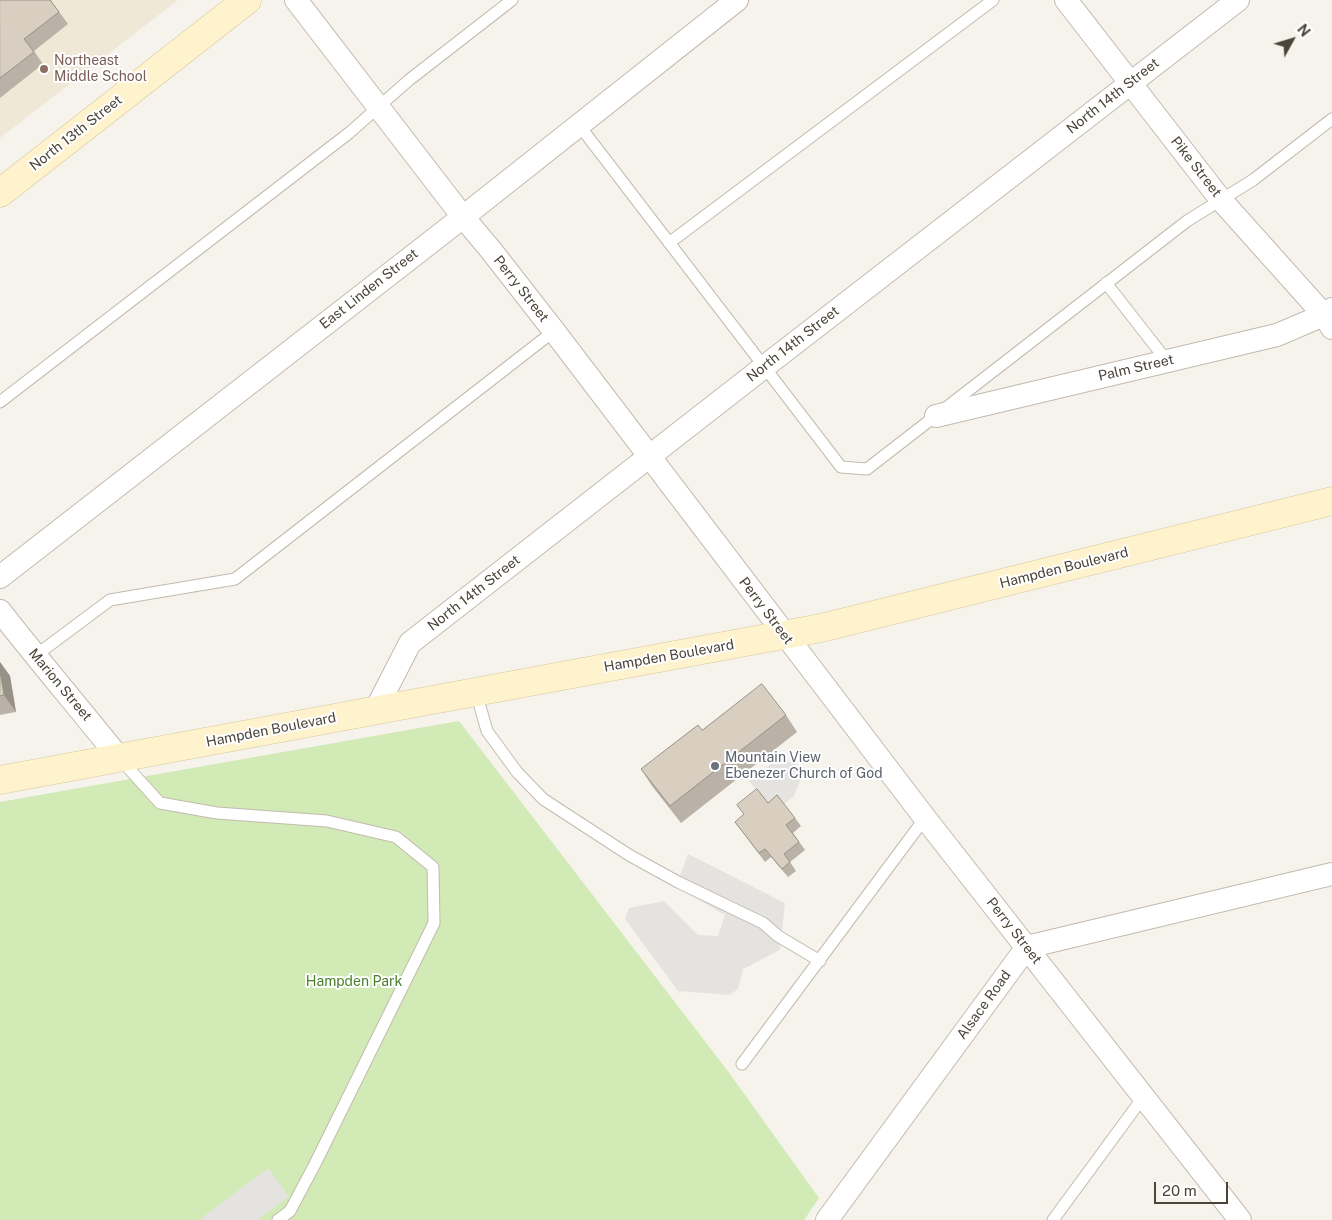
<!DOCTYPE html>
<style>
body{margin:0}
#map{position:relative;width:1332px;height:1220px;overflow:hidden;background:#f6f3ec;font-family:"Public Sans",sans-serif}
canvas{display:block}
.north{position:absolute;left:1267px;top:15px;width:50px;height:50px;-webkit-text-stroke:4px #fff;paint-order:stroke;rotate:51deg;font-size:14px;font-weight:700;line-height:20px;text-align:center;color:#4b4439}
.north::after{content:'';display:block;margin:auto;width:18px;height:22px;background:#4b4439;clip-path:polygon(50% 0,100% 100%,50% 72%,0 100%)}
.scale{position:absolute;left:1154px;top:1182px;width:74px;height:22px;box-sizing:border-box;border:2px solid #4b4439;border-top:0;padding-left:6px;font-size:15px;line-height:18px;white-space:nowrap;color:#4b4439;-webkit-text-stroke:4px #fff;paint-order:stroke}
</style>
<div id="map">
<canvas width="1332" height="1220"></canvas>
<div class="north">N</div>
<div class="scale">20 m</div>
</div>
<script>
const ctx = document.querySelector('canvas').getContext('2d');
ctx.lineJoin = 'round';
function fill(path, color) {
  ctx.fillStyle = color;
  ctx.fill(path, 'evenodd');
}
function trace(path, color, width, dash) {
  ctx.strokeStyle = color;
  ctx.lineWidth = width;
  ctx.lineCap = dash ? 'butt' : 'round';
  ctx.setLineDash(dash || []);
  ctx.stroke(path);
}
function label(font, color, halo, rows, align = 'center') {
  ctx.font = font + ' "Public Sans",sans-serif';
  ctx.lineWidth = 4;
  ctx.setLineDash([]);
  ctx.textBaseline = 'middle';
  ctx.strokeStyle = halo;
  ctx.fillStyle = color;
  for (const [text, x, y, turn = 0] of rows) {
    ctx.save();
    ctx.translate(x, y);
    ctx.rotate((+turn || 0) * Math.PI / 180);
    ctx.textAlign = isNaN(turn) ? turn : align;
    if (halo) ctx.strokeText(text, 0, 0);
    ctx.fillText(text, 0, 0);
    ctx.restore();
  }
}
fill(new Path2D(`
 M0,0H178L0,138Z`), '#efe8d6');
fill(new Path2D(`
 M459,721L727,1070L819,1198L804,1220H0V802Z`), '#d2eab5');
fill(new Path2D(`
 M779,758L805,768L794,796L774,812L749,781Z
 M688,854L785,903L780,950L743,969L738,989L729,995L678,991L625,919L629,908L664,901L698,935L718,936L725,915L676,887Z
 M268,1168L289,1196L258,1220H199Z`), '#e5e3e0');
const lane = new Path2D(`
 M579,125L841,467L867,469L1187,221L1253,180L1332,119
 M669,243L993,0
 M1106,283L1167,361
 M0,402L349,133L409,80L512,0
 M35,656L110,600L235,579L554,331
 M476,692L487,731L517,772L543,799L629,855L678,882L763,923L778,936L820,961
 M121,760L160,803L217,813L327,821L396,837L433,867L434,923L315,1164L290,1211L278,1220
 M742,1064L925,818
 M1053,1220L1144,1096`);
const street = new Path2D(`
 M296,0L463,217L490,249L554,331L925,818L1240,1220
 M1066,0L1221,200L1324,315L1332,328
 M936,416L1277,335L1324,315L1332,309
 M0,577L463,217L737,0
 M0,611C39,661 80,709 120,759
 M375,711L410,643L764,367L1238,0
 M827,1220L1027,947L1332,874`);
const secondary = new Path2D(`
 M0,193L247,0
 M0,780L821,628L1332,501`);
trace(lane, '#c2bbae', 13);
trace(street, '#c2bbae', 24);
trace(secondary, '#d6c79b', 29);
trace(lane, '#fff', 11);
trace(street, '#fff', 22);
trace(secondary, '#fff3cd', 28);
fill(new Path2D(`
 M0,0H52L51,1L68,24L34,51L43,64L0,98Z
 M0,662L10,676L16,712L0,715Z
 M786,715L797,732L681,823L652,786L641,769Z
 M768,803L795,818L801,826L793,833L805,850L790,862L796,871L788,877L771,857L765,862L735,822Z`), '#bab2a6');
fill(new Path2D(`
 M0,662L10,676L16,712L4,695L0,671Z`), '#979187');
const building = new Path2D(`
 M0,0H50L59,12L24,39L34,52L0,78Z
 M0,671L4,695L0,696Z
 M762,684L786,715L670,806L641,769L698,725L702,730Z
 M757,789L768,803L777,795L795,818L786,825L799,842L784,854L790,862L782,869L765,849L759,853L735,822L744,814L737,805Z`);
fill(building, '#d8cfc1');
trace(building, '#979187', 1);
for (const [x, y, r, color] of [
 [44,69,5,"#8d6e63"],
 [715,766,5,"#6b7280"]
]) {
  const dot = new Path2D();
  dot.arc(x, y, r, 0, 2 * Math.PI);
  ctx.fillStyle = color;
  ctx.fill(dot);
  trace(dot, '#fff', 2);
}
label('14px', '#785e54', '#fff', [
 ["Northeast",54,61],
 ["Middle School",54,77]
], 'left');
label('14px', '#4b4439', '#fff', [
 ["North 14th Street",1113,96,-38],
 ["North 13th Street",76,133,-38],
 ["Pike Street",1196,167,52],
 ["East Linden Street",369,289,-38],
 ["Perry Street",521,289,52],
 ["North 14th Street",793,344,-38],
 ["Palm Street",1136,368,-13],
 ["Hampden Boulevard",1064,568,-14],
 ["North 14th Street",474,593,-38],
 ["Perry Street",766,611,53],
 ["Hampden Boulevard",669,656,-10],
 ["Marion Street",60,685,50],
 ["Hampden Boulevard",271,730,-11],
 ["Perry Street",1014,931,52],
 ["Alsace Road",984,1005,-54]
]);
label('14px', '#5b616d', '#fff', [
 ["Mountain View",725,758],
 ["Ebenezer Church of God",725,774]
], 'left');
label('14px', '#4a7f2a', '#fff', [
 ["Hampden Park",354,982]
]);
</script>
